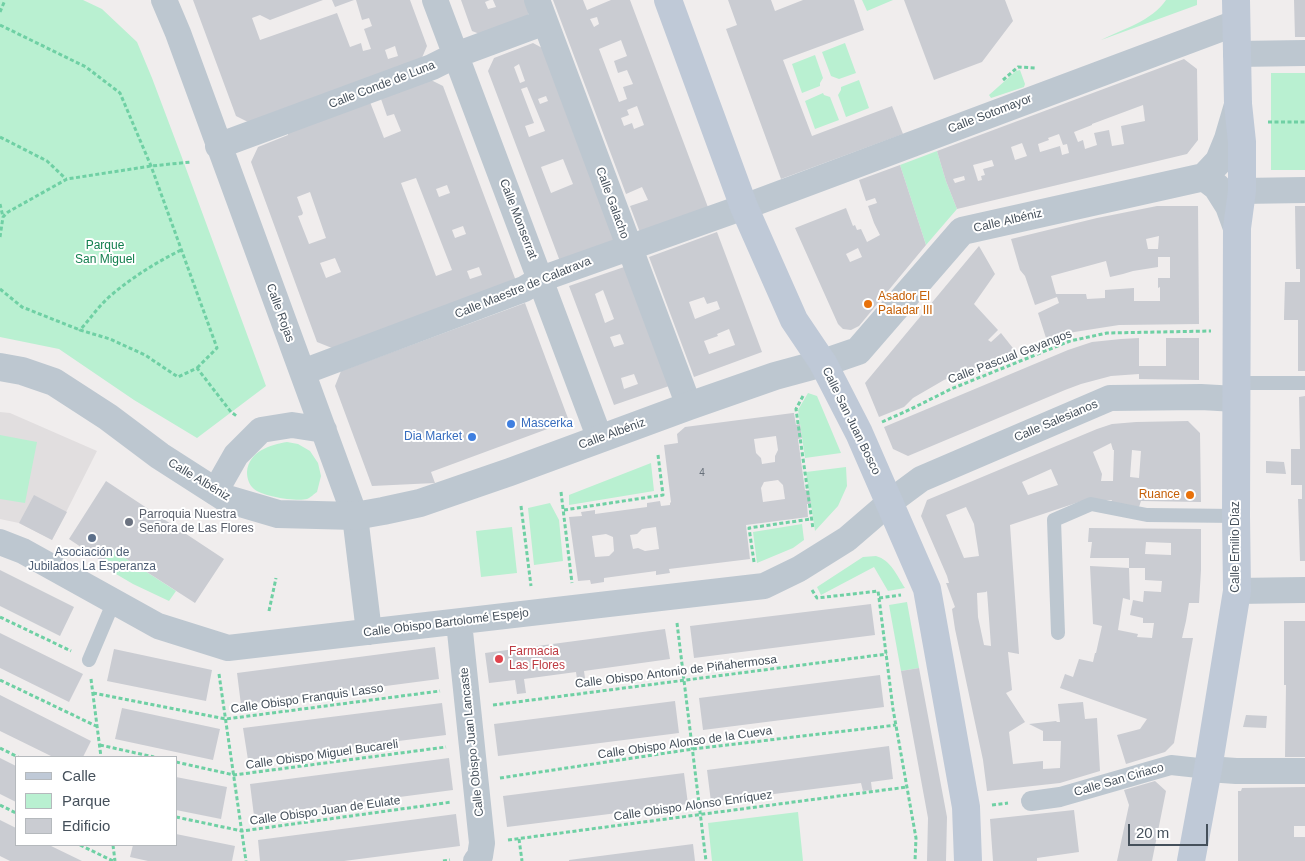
<!DOCTYPE html>
<meta charset="utf-8">
<style>
body{margin:0}
#map{position:relative;width:1305px;height:861px;overflow:hidden;background:#f0eded;font-family:Arial,sans-serif}
canvas{display:block}
.legend{position:absolute;left:15px;top:756px;width:162px;height:90px;box-sizing:border-box;background:#fff;border:1px solid #b5b9bd;margin:0;padding:6px 9px;list-style:none;font-size:15px;color:#45505b}
.legend li{display:flex;align-items:center;gap:10px;height:25px}
.legend b{width:25px;border:1px solid #b5b9bd}
.scale{position:absolute;left:1128px;top:824px;width:80px;height:22px;box-sizing:border-box;border:2px solid #45505b;border-top:0;padding-left:6px;font-size:15px;line-height:18px;white-space:nowrap;color:#45505b;-webkit-text-stroke:4px #fff;paint-order:stroke}
</style>
<div id="map">
<canvas width="1305" height="861"></canvas>
<ul class="legend">
<li><b style="height:6px;background:#bfc9d7"></b>Calle</li>
<li><b style="height:14px;background:#b9f0d1"></b>Parque</li>
<li><b style="height:14px;background:#caccd2"></b>Edificio</li>
</ul>
<div class="scale">20 m</div>
</div>
<script>
const ctx = document.querySelector('canvas').getContext('2d');
ctx.lineJoin = 'round';
function fill(path, color) {
  ctx.fillStyle = color;
  ctx.fill(path, 'evenodd');
}
function trace(path, color, width, dash) {
  ctx.strokeStyle = color;
  ctx.lineWidth = width;
  ctx.lineCap = dash ? 'butt' : 'round';
  ctx.setLineDash(dash || []);
  ctx.stroke(path);
}
function label(font, color, halo, rows, align = 'center') {
  ctx.font = font + ' Arial,sans-serif';
  ctx.lineWidth = 4;
  ctx.setLineDash([]);
  ctx.textBaseline = 'middle';
  ctx.strokeStyle = halo;
  ctx.fillStyle = color;
  for (const [text, x, y, turn = 0] of rows) {
    ctx.save();
    ctx.translate(x, y);
    ctx.rotate((+turn || 0) * Math.PI / 180);
    ctx.textAlign = isNaN(turn) ? turn : align;
    if (halo) ctx.strokeText(text, 0, 0);
    ctx.fillText(text, 0, 0);
    ctx.restore();
  }
}
fill(new Path2D(`
 M0,412L10,413L97,451L52,540L19,523L0,519Z`), '#e1dedf');
fill(new Path2D(`
 M0,0H83L102,9L137,42L152,78L181,155L266,386L197,438L134,400L59,349L0,337Z
 M862,0H893L867,11Z
 M1166,0H1197V5L1101,40C1123,29 1152,21 1166,0Z
 M845,43L856,73L839,79L831,76L822,52Z
 M815,55L823,78L820,83V86L802,93L792,64Z
 M1020,70L1025,84L1024,87L991,98L989,95L1016,71Z
 M1271,73H1305V170H1271Z
 M859,80L869,108L846,117L838,95L841,90V87Z
 M823,93L824,95L830,97L839,120L815,129L805,101Z
 M937,151L946,181L957,209L926,245L900,165Z
 M808,393L817,396L841,453L805,458L798,410Z
 M0,435L37,442L25,503L0,499Z
 M287,442L298,444L310,451L318,463L321,476L317,492C314,494 310,498 307,499C297,502 261,496 254,489C249,485 247,478 247,472C249,451 270,445 287,442Z
 M651,463L654,491L569,505V495Z
 M846,467L847,486L838,506L815,531L806,472Z
 M550,503L559,520L563,561L534,565L528,508Z
 M802,524L804,540L793,548L757,563L753,532Z
 M512,527L517,573L481,577L476,531Z
 M111,549L176,591L169,601L133,584L99,564L101,560L103,561Z
 M876,556C891,560 897,576 905,588L888,591L874,567L821,595L817,587L863,557Z
 M907,602L919,668L901,671L889,605Z
 M798,812L803,861H712L708,823Z`), '#b9f0d1');
fill(new Path2D(`
 M193,0H323L270,20L260,15L252,18L260,40L337,13L350,47L361,43L363,51L371,49L364,29L372,26L369,18L362,20L356,0H410L427,46L421,60L250,123L236,116ZM395,46L398,56L388,59L385,50Z
 M332,0H354L335,7Z
 M461,0H490L485,2L488,9L496,7L493,0H528L531,8L525,21L485,36L472,31Z
 M553,0H583L587,10L611,0H630L709,210L641,235L630,206L648,200L642,187L626,194ZM597,17L599,24L594,27L590,19ZM621,40L627,56L614,61L618,73L627,70L633,84L623,87L627,99L619,102L599,49ZM637,106L644,125L634,129L632,123L624,126L621,118L629,115L627,110Z
 M728,0H771L775,11L803,0H854L864,30L783,60L812,136L892,106L903,134L781,179L726,29L737,25Z
 M904,0H1005L1013,21L982,62L934,80Z
 M1294,0H1305V37H1295Z
 M533,43L546,50L618,243L561,264L488,71L494,58ZM519,64L525,81L520,83L514,67ZM527,87L545,131L529,137L525,126L534,123L521,89ZM546,96L548,101L540,104L538,99ZM563,159L573,184L551,193L541,167Z
 M1184,59L1197,69L1198,140L1187,154L957,209L946,181L937,151ZM1143,105L1145,121L1121,126L1124,144L1112,146L1109,130L1094,133L1097,145L1085,149L1083,140L1078,142L1074,132L1092,125V124ZM1059,134L1063,145L1067,144L1069,153L1062,155L1060,146L1040,152L1038,144L1049,140L1048,138ZM1022,143L1027,156L1015,160L1011,147ZM992,160L994,166L983,169L985,175L981,176L982,180L978,181L973,165ZM964,176L965,180L955,183L953,179Z
 M431,80L443,86L516,281L332,348L317,342L251,162L258,147L288,135V133L370,102L384,138L401,131L394,114L387,116L381,99ZM416,178L452,270L436,276L401,183ZM447,185L450,193L439,197L436,189ZM310,192L326,238L309,244L298,216L302,215L303,213L297,197ZM463,226L466,234L455,238L452,230ZM335,258L341,272L326,278L320,263ZM479,267L482,275L470,279L467,271Z
 M900,165L926,245L859,326L851,330L843,329L838,324L795,228L846,208L853,226L855,225L857,230L861,229L867,242L880,235L874,223L868,206L877,203L875,198L866,201L859,180ZM858,248L862,257L850,262L846,254Z
 M1157,206H1198L1199,324L1119,325L1068,333L1047,341L1038,313L1059,303L1057,297L1035,305L1025,276L1020,270L1011,239L1097,218ZM1159,236L1158,249H1148L1146,239ZM1158,257H1170V278H1158V288L1160,287V301H1134V288L1105,290V298L1087,299L1086,294H1056L1051,276L1106,261L1110,277L1123,274L1133,271L1158,267Z
 M1295,206H1305V371H1298V320H1284V317L1285,282H1300V269H1296Z
 M717,232L762,352L694,377L649,257ZM704,297L707,304L717,301L720,309L695,319L689,302ZM729,329L735,345L709,354L704,341L718,336L717,334Z
 M979,246L995,274L974,304L998,330L988,340L991,342L1001,333L1016,352L944,380L913,398L904,407L879,417L865,383Z
 M627,266L672,385L614,405L569,286ZM603,290L614,319L605,323L595,294ZM620,334L624,344L614,347L610,337ZM634,374L638,384L624,389L621,378Z
 M525,303L569,421L431,472L435,483L372,486L335,386L341,371Z
 M1139,338V366H1166V338H1199V380L1139,379V374L1111,376L1081,384L1065,390L908,456L893,449L884,427L1068,350L1092,342L1121,339Z
 M1305,396V561H1300L1298,499H1302V485H1291V449H1300L1299,397Z
 M793,413H794L796,425L800,424L802,438L798,439L805,490H809L811,504H807L808,517L746,525L750,559L669,569L670,573L656,575V571L604,578V582L591,584L590,580L578,581L569,517L582,516L581,512L595,510V514L647,507V503L660,501L661,506L670,505V503L671,502L664,445L678,443L677,434L685,427ZM776,436L778,450L775,456V462L762,464L761,458L756,453L754,439ZM778,480L783,485L785,499L763,502L761,488L764,482ZM656,527L659,549L645,551L638,548L633,549L630,535L637,534L642,529ZM606,534L613,537L614,551L609,556L595,557L592,536Z
 M1188,421L1200,433L1201,502L1141,501L1139,507L1111,502L1112,500H1085L1010,525L1019,654L1008,652L1012,690L1006,693L1025,722L1009,732L1013,764L1043,761V769L1060,768L1061,741H1043V731L1029,724L1056,721L1057,722H1060L1058,704L1083,702L1085,719L1097,718L1100,771L1060,783L987,791L983,760L955,629L952,609L955,607L946,583H949L947,576L921,516L927,500L1097,429L1112,424L1136,422ZM1111,443L1113,450H1114L1113,481H1101L1102,474L1093,452ZM1132,450L1141,451L1139,478L1130,477ZM1051,469L1058,485L1028,495L1022,482ZM966,507L974,524L979,556L964,558L946,515ZM987,591L991,646L984,645L978,617L977,593L986,592Z
 M1266,461L1284,462L1286,474L1266,473Z
 M106,481L224,559L195,603L111,549L103,562L69,539Z
 M34,495L67,512L52,540L19,523Z
 M1089,528L1201,529V570L1199,603H1189L1186,621L1182,638H1193L1174,743L1165,752L1126,764L1117,735L1140,729L1147,719L1060,688L1065,674L1073,677L1079,659L1093,662L1095,653H1096L1102,626L1093,624L1090,566L1129,568V558H1090L1092,542H1088ZM1146,542L1171,543V555L1145,554ZM1129,568H1145V580L1162,581L1161,592L1144,591L1143,602L1133,600L1130,615L1143,618V623H1154L1152,638L1137,637L1138,634L1118,630L1123,598L1130,600Z
 M0,570L74,607L60,636L0,606Z
 M871,604L875,635L694,658L690,626Z
 M1284,621H1305V757H1285L1286,685H1284Z
 M665,629L670,659L584,671L586,685L578,686L576,672L524,679L526,693L517,694L515,680L489,683L485,653Z
 M0,633L83,674L69,702L0,668Z
 M435,647L439,679L241,705L237,673Z
 M114,649L212,670L206,701L107,681Z
 M919,668L947,817L946,861H927L928,818L901,671Z
 M880,675L884,707L703,730L699,698Z
 M0,695L91,741L83,757H53L0,731Z
 M675,701L679,733L498,756L494,724Z
 M442,703L446,735L248,760L243,728Z
 M122,708L220,729L213,760L115,739Z
 M1246,715L1267,716L1266,728L1243,727Z
 M889,746L893,779L871,782L872,790L863,791L861,783L711,802L707,770Z
 M0,758L16,766V802L0,794Z
 M449,758L453,790L254,816L250,784Z
 M684,773L688,804L507,827L503,796Z
 M176,777L227,787L221,819L176,810Z
 M1155,781L1166,791L1152,861H1117L1129,805L1124,790Z
 M1305,787V826H1294V837H1305V861H1238V791H1241L1242,788Z
 M1074,810L1079,852L1037,858V861H993L990,819Z
 M456,814L460,846L344,861H260L258,840Z
 M0,820L16,828V845H49L82,861H10L0,856Z
 M176,834L235,846L232,861H148L130,857L133,845H176Z
 M693,844L695,861H569V860Z`), '#caccd2');
trace(new Path2D(`
 M0,12L5,0
 M0,25L86,67L120,93L151,166L217,348L197,368
 M1003,80L1018,67L1035,68
 M1268,122H1305
 M0,137L47,161L66,179
 M0,204L3,217
 M0,237L3,217L8,212L67,179L151,166L191,162
 M181,250C155,263 131,278 109,297C98,307 90,319 80,330L110,339L145,355L178,377L197,368L231,412L238,417
 M0,289L22,307L80,330
 M803,396L796,409L813,529
 M882,422L911,409L951,389L1070,341L1107,333L1211,331
 M561,492L572,583
 M521,506L531,586
 M564,510L663,495L658,455
 M754,562L749,528L811,519
 M812,590L817,598L878,591L879,598L901,595
 M879,598L893,709L916,838L915,861
 M269,611L276,578
 M0,617L71,651
 M677,623L706,861
 M219,674L246,861
 M91,679L101,757
 M0,680L96,726
 M93,693L226,719L440,691
 M493,705L887,654
 M100,745L154,757
 M0,748L18,757
 M176,762L234,775L446,747
 M500,778L693,749L896,725
 M0,805L16,813
 M992,805L1008,803
 M176,817L242,831L452,802
 M519,839L522,861
 M508,840L907,787
 M80,845L113,861
 M113,845L115,861
 M443,861L450,860`), '#6fd0a4', 3, [4, 2.5]);
trace(new Path2D(`
 M1236,383H1305
 M1058,633L1054,520L1091,504L1147,515L1236,516
 M89,660L114,601`), '#bdc7d0', 14);
trace(new Path2D(`
 M1031,801L1060,797L1171,765L1208,769`), '#bdc7d0', 20);
trace(new Path2D(`
 M164,0L178,33L355,516L369,632
 M435,0L600,439
 M537,0L689,406
 M1236,54L1305,53
 M218,146L432,67L456,55L545,22
 M1242,191L1305,190
 M303,372L524,289L541,279L744,207L1236,23
 M215,492L236,455L261,430L292,425L324,430
 M0,542L23,551L158,626L228,648L764,586L799,569L847,539L890,502L921,479L1110,398L1201,397L1236,399
 M1237,591L1305,590
 M459,622L482,843L480,856L476,861
 M1208,769L1236,771H1305`), '#bdc7d0', 26);
trace(new Path2D(`
 M1204,177L1219,161L1228,139L1238,105
 M1204,177L1217,187L1229,206L1237,228
 M0,367L22,371L54,382L108,417L160,456L227,499L278,514L355,516L383,511L420,503L510,472L689,406L775,376L823,363L858,351L962,231L1204,177`), '#bdc7d0', 28);
trace(new Path2D(`
 M668,0L744,207L794,320L823,363L859,433L927,589L966,807L968,861
 M1191,861L1208,769L1237,591L1236,516L1237,228L1242,191V142L1238,104L1236,0`), '#bfc9d7', 28);
for (const [x, y, r, color] of [
 [868,304,5,"#e8710a"],
 [511,424,5,"#3f7fe0"],
 [472,437,5,"#3f7fe0"],
 [1190,495,5,"#e8710a"],
 [129,522,5,"#6b7280"],
 [92,538,5,"#5c6f8a"],
 [499,659,5,"#e0444e"]
]) {
  const dot = new Path2D();
  dot.arc(x, y, r, 0, 2 * Math.PI);
  ctx.fillStyle = color;
  ctx.fill(dot);
  trace(dot, '#fff', 2);
}
label('10px', '#666f79', null, [
 ["4",702,473]
]);
label('12px', '#45505b', '#fff', [
 ["Calle Conde de Luna",382,85,-21],
 ["Calle Sotomayor",990,114,-21],
 ["Calle Galacho",612,203,70],
 ["Calle Monserrat",518,219,69],
 ["Calle Albéniz",1008,221,-13],
 ["Calle Maestre de Calatrava",523,288,-22],
 ["Calle Rojas",280,313,70],
 ["Calle Pascual Gayangos",1010,357,-21],
 ["Calle San Juan Bosco",851,421,64],
 ["Calle Salesianos",1056,421,-23],
 ["Calle Albéniz",612,434,-20],
 ["Calle Albéniz",199,480,31],
 ["Calle Emilio Díaz",1236,547,-90],
 ["Calle Obispo Bartolomé Espejo",446,623,-7],
 ["Calle Obispo Antonio de Piñahermosa",676,672,-7],
 ["Calle Obispo Franquis Lasso",307,699,-8],
 ["Calle Obispo Juan Lancaste",472,742,-96],
 ["Calle Obispo Alonso de la Cueva",685,743,-8],
 ["Calle Obispo Miguel Bucareli",322,755,-8],
 ["Calle San Ciriaco",1119,780,-16],
 ["Calle Obispo Alonso Enríquez",693,806,-8],
 ["Calle Obispo Juan de Eulate",325,811,-8]
]);
label('12px', '#137f4e', '#fff', [
 ["Parque",105,246],
 ["San Miguel",105,260]
]);
label('12px', '#c56008', '#fff', [
 ["Asador El",878,297],
 ["Paladar III",878,311],
 ["Ruance",1180,495,"right"]
], 'left');
label('12px', '#366cbe', '#fff', [
 ["Mascerka",521,424],
 ["Dia Market",462,437,"right"]
], 'left');
label('12px', '#5b616d', '#fff', [
 ["Parroquia Nuestra",139,515],
 ["Señora de Las Flores",139,529]
], 'left');
label('12px', '#4e5e75', '#fff', [
 ["Asociación de",92,553],
 ["Jubilados La Esperanza",92,567]
]);
label('12px', '#be3a42', '#fff', [
 ["Farmacia",509,652],
 ["Las Flores",509,666]
], 'left');
</script>
